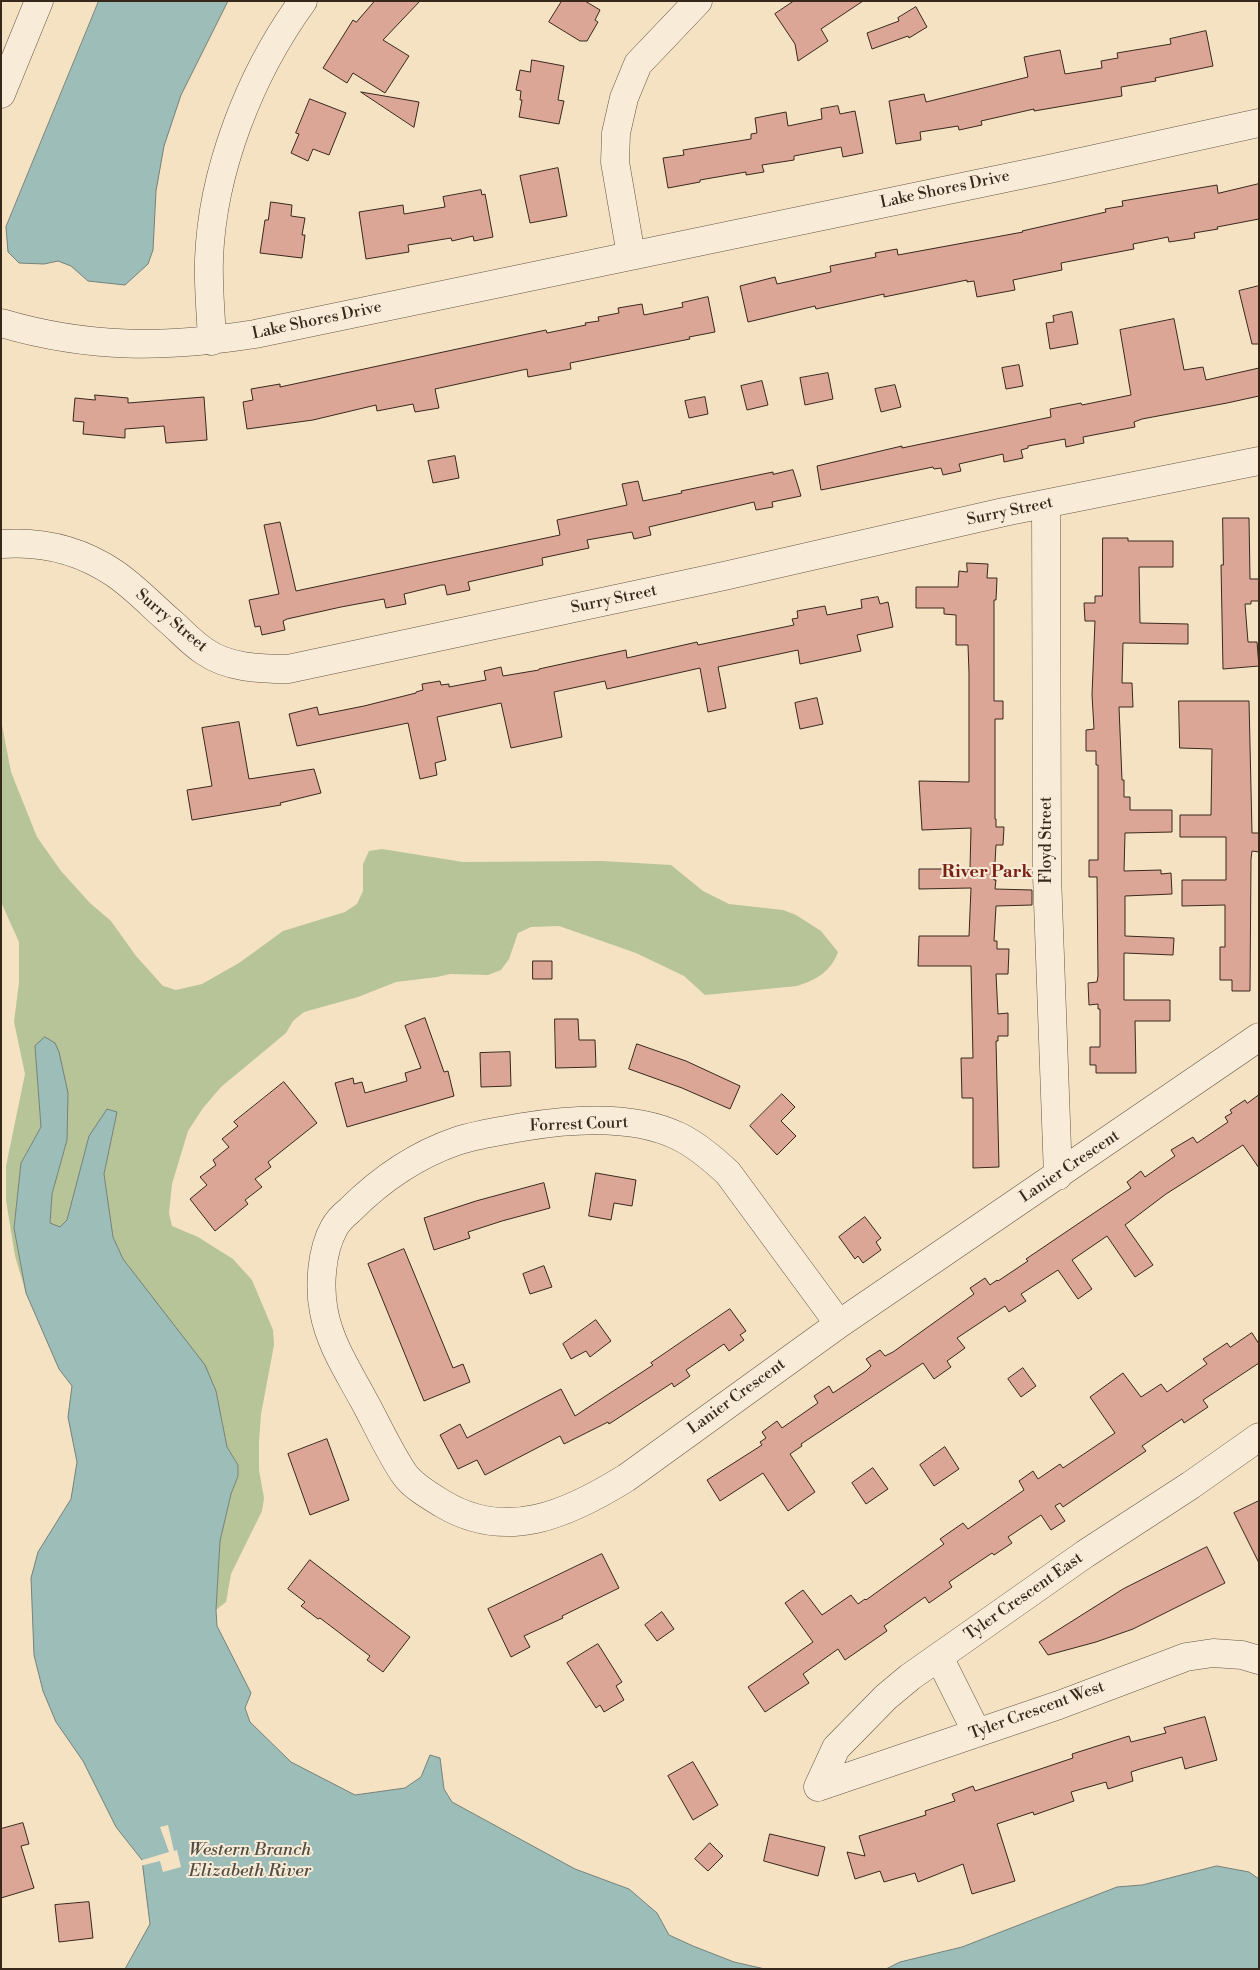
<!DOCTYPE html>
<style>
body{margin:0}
#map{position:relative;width:1260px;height:1970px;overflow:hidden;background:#f4e2c3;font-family:"Libre Bodoni",serif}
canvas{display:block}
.frame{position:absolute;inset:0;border:2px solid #38281c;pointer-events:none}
</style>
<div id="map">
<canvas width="1260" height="1970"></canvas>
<div class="frame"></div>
</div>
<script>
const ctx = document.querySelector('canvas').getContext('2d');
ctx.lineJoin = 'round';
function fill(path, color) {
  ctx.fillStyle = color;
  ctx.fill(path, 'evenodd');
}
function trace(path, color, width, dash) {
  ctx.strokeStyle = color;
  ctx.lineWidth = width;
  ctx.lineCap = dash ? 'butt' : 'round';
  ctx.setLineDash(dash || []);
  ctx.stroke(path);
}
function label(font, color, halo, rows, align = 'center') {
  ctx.font = font + ' "Libre Bodoni",serif';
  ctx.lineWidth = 4;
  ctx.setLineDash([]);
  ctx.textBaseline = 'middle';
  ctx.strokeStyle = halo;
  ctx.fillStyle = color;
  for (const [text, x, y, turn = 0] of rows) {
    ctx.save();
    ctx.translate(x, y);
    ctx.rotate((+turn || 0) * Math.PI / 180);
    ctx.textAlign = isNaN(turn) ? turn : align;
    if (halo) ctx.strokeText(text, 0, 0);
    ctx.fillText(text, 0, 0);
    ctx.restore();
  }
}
fill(new Path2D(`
 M1,720L11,772L37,837L61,871L90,903L111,921L136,956L163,986L176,990L202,984L239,963L283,931L345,912L357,904L363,891V864L369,851L382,849L463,862L602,861L671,865L703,891L729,904L783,910L796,915L821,931L838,952C831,971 817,980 797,986L705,995L684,976L636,953L559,926L531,927L518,933L509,959L501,970L488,975L450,974L437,977L396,982L358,997L304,1012L293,1021L286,1033L221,1087L203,1108L188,1131L172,1184L169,1213L172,1226L198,1237L233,1259L252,1280L273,1330L274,1345L261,1414L259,1442V1470L264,1498L262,1511L231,1574L226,1602L216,1610L220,1541L231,1494L238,1476V1465L227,1447L216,1391L123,1259L113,1237L104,1174L117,1112L89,1136L67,1220L60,1227L50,1224L52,1194L67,1140L35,1046L41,1127L21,1163L14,1228L26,1293L15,1256L6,1200V1166L25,1074L14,1022L19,982V942L1,902Z`), '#b7c497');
const water = new Path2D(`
 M99,1H228L181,95L164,146L156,191L153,250L148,264L125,285L88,281L71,266L58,261L44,264L19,263L8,252L6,227Z
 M45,1037L55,1043L59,1052L68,1093L67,1140L52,1194L50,1223L60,1227L67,1220L89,1136L107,1109L117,1112L104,1174L113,1237L123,1259L205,1365L216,1391L227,1447L238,1465V1476L231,1494L220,1541L216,1610L217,1626L251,1693L245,1708L250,1722L291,1762L355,1795L405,1788L421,1777L430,1755L440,1758L444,1789L452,1802L575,1869L629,1889L657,1913L669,1935L693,1946L734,1962L765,1969H125L150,1924L142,1860L116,1827L83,1761L56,1722L43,1691L34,1655L31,1578L38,1552L71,1499L77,1462L68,1417L72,1386L59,1369L26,1293L14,1228L21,1163L41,1127L35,1046Z
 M1217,1866L1249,1872L1259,1879V1969H886L900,1962L962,1947L1117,1887L1142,1885Z`);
fill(water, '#9cbdb8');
trace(water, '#74817a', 1);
fill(new Path2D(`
 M168,1825L174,1851L177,1850L181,1867L163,1872L160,1861L140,1866L139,1861L169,1852L160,1827Z`), '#f4e2c3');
const building = new Path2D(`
 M375,1H420L383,40L409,56L385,93L353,73L347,83L323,68L353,20L356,22Z
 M562,1H585L600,10L595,20L598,22L587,41H580L549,22Z
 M794,1H863L821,29L828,41L798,61L795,44L775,14Z
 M916,7L927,27L909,38L908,36L872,49L867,33L899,21L898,18Z
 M1206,31L1213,66L1155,78L1156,81L1121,87L1122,96L1034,111V109L981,121L982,125L959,130L958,126L920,132L921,140L896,144L889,101L924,94L926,102L1028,77L1024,57L1060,50L1065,74L1102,68L1101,61L1118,58L1117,53L1171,44L1170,39Z
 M532,60L564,66L558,100L564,101L559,124L519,117L522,100H520L521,91L516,90L520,70L530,72Z
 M361,92L419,102L414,127Z
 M310,99L346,113L329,155L313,149L308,161L291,153L299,134L296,133Z
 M838,106L840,114L855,111L863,153L843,157L841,147L794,156V160L762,165L764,172L746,175V172L700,180V182L668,188L663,158L684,155L683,150L751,139V134L757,133L755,118L786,112L788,126L822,119L821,109Z
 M558,168L567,216L530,223L520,176Z
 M1259,184V219L1217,227L1218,229L1194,233L1195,238L1169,242L1168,237L1133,244L1134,249L1061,263L1062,270L1013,280L1015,290L977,297L974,281L967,282V280L884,297V294L816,309L815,306L748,322L740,286L775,277L777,284L831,272L830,266L876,257L875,253L897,249L898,255L1023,232L1022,231L1106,212L1105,209L1123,206L1122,201L1217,185L1218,193Z
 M481,190L482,195L485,194L493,237L474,241L473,236L452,241L451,238L408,245L409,252L366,259L359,212L403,205L404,214L445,207L443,197Z
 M271,202L292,205L291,216L305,218L302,235H305L302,258L260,253L265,220H268Z
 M1259,286V344H1252L1239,291Z
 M708,297L715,332L689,337L690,339L570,363L571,369L528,377L527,369L435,389L439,408L415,412L413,404L377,411L376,405L313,420L247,429L243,402L253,400L251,389L280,384V387L546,330L547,333L586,325L585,323L599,321L598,317L619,313L618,308L642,304L644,315L683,307L682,303Z
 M1072,312L1078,344L1050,349L1046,323L1054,322L1053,316Z
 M1174,319L1184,370L1203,367L1206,380L1259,368V396L1227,403L1142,419L1134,422L1135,427L1083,437L1084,443L1066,447L1065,439L1028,446V448L1021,450L1023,458L1004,462L1003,454L959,464L961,471L943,475L941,468L934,469L933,467L821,490L817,466L902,446V448L1051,417L1050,409L1081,403L1082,405L1131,395L1120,330Z
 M1019,365L1023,386L1006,389L1002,368Z
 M828,373L833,399L805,405L800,378Z
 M762,381L768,405L747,410L741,386Z
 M895,385L901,407L881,412L875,389Z
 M95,395L128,398V403L204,397L207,440L166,443L164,426L125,429V438L83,434L84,422L73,421L75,398L95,400Z
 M705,397L708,414L689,418L685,401Z
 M455,456L459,478L433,483L428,461Z
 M793,470L801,496L772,502L773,507L756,510L754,502L649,527L651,535L634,539L632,532L587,540L589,548L542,558L543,565L468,582L470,590L447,595L445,585H441L404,594L406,604L386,608L384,599L341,607L287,619L283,621L285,630L262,635L260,626L255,627L249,600L279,594L264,525L280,522L296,591L560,535L557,520L627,505L622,484L638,481L643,501L682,493L681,491L773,472V474Z
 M1223,518H1249L1250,579H1259V601H1251V604H1245L1248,642H1257L1259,666L1223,669L1221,565H1223Z
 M1103,538H1128V541H1173V567H1139L1140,623L1188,624V644L1123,643L1122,683H1132L1133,707H1119L1122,780H1124V797H1130V810H1172V832L1125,833L1124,871L1161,870V874L1171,873L1172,894L1125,896V936L1174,938L1173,955L1124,953V1000H1170V1021H1135L1136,1073H1096V1065H1090V1047H1100V1009H1098V1004L1089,1005L1088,983L1097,982L1098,976L1097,877H1089V860H1098V765H1096V751H1086V730L1094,729L1092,695L1095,621H1085L1084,603H1095V596H1102Z
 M967,563L988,564L987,578H997L996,600H994V701H1003V719H995V819H996V827H1004L1003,845H996L994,880H996L995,889L1032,890V905L996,906L994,941H997V949H1009L1008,974H996L998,1014L1008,1013V1036H998V1041H996L999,1167L973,1168V1098H962L961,1058H973L971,966H918L919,936H969L971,888L919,889V869H970L971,828L922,830L919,781L969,782V673L968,645H956V615L944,614V608H916V587H958L959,571L967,572Z
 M878,597L880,604L888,602L893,627L857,635L861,651L800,664L798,650L718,667L726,708L708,712L700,668L607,689L605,681L554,692L562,737L511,748L501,703L437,717L446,760L435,763L437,775L420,779L408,723L297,746L289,714L317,707L319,715L364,706L416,693V692L423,690L422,684L440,681L441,685L449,684V687L486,680L484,671L501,667L503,676L539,670V669L626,650L627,658L697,642L698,645L794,625L792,619L798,618L797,611L825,606L827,615L862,608L861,600Z
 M817,698L823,724L800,729L795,703Z
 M1179,701H1249L1252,833H1259V852L1252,851L1251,859L1250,991H1232V980H1220V947H1225V905L1182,906V880H1226V837H1180V815H1211L1212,749L1180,748Z
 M239,722L249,779L314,769L321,793L280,803L281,805L192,820L187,790L212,786L202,728Z
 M533,961H552V979H533Z
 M425,1018L444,1072L448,1071L454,1096L347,1127L335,1083L353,1078L354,1084L362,1082L365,1093L407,1081L405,1073L421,1068L405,1026Z
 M555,1019H578L579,1040H595L596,1067L556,1068Z
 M637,1044L686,1061L740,1086L730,1109L682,1088L629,1069Z
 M510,1052L511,1086L481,1087L480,1053Z
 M284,1082L317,1123L268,1162L271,1167L255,1179L262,1187L245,1200L248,1204L215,1231L190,1199L207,1185L200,1177L216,1165L213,1160L229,1147L222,1139L238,1126L234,1122Z
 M782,1094L795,1107L781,1121L796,1136L777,1155L750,1126Z
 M1259,1095V1168L1243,1145L1166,1194L1125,1225L1153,1265L1135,1277L1107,1236L1072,1260L1092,1289L1078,1299L1058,1270L1021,1294L1026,1301L1009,1312L1005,1306L957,1338L965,1348L947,1361L951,1367L934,1379L923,1363L801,1444L802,1446L790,1454L815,1492L788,1511L763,1473L720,1501L707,1480L762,1445L760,1442L766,1438L762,1432L777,1421L782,1428L818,1403L814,1396L829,1386L833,1393L866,1371L871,1366L866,1359L880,1350L885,1356L893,1352L974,1294L970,1288L985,1278L990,1285L997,1280L998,1281L1028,1261L1026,1259L1131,1188L1127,1182L1141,1171L1145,1177L1175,1156L1171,1150L1193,1137L1197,1143L1228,1122L1225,1117L1232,1113L1230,1110L1245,1100L1247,1103Z
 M596,1173L636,1180L632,1206L614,1203L611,1220L589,1216Z
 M544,1183L550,1208L502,1221L468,1232L470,1238L434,1250L424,1218L476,1201Z
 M865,1217L881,1238L876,1242L881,1250L863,1263L858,1256L855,1259L839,1237Z
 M404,1249L453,1368L463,1364L470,1382L424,1401L368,1264Z
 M544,1266L552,1287L530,1294L523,1274Z
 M730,1309L746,1331L740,1335L744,1340L729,1351L724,1344L686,1370L690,1376L674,1387L672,1383L609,1424L608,1422L564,1444L560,1436L485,1475L477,1460L458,1469L440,1435L460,1424L467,1438L561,1389L575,1416L653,1365L651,1363Z
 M596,1320L611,1341L590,1357L586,1351L571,1359L563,1344Z
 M1252,1333L1259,1344V1363L1203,1400L1208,1407L1184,1423L1182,1419L1142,1446L1146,1451L1063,1507L1060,1503L1055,1506L1065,1521L1051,1530L1041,1515L1008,1537L1012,1543L994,1555L992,1553L949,1582L952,1587L929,1603L925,1597L884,1626L887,1631L845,1660L838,1649L803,1674L809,1683L765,1712L748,1687L813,1642L785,1603L803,1590L822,1615L851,1595L858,1604L865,1599L866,1600L944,1544L940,1539L963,1523L968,1529L1024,1490L1019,1481L1033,1471L1038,1479L1060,1464L1063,1468L1115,1433L1090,1397L1123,1373L1141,1397L1161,1384L1167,1392L1207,1364L1203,1359L1227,1343L1230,1347Z
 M1023,1368L1036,1386L1021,1397L1008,1379Z
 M327,1439L349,1500L310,1515L288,1454Z
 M945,1447L959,1469L934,1486L920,1465Z
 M873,1468L888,1489L866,1504L852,1483Z
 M1259,1501V1563L1234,1513Z
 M1207,1547L1225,1583L1133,1629L1096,1642L1048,1655L1039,1642L1123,1589Z
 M602,1554L619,1588L562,1616L563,1618L524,1636L530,1647L511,1657L488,1609Z
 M310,1560L410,1637L383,1672L367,1660L370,1656L320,1618L318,1619L301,1606L305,1602L288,1589Z
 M662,1612L674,1629L657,1641L645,1625Z
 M598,1644L622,1682L616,1686L624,1700L604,1712L600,1705L596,1708L567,1663Z
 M1205,1717L1217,1760L1185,1769L1182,1757L1140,1769L1131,1772L1133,1781L1108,1789L1106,1782L1071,1792L1074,1801L1034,1815L1033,1812L997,1824L1015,1881L972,1894L963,1864L918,1882L915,1873L884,1882L880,1871L855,1879L847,1852L865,1856L859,1836L926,1815L925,1811L955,1801L952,1794L973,1786L975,1791L1073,1758L1072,1754L1129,1736L1131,1742L1166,1733L1164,1728Z
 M693,1762L718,1805L693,1820L668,1776Z
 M23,1823L29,1844L21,1846L34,1888L1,1898V1829Z
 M770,1834L825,1847L818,1876L764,1861Z
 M710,1843L723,1856L708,1871L695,1859Z
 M89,1902L93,1938L59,1942L55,1905Z`);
fill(building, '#dca696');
trace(building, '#38281c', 1);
const minor = new Path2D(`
 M1,94L39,1
 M631,255L615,162L616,133L624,98L638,64L698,1
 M1,323C89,349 166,348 255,334L1049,169L1259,123
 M212,341C211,314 208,287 209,260C212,171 250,74 303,1
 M1046,504L1047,875L1058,1176
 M1,544C41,541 80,550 114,573C135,587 153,607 172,623C182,632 192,643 204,651C228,668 260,669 288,669L724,576L1004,512L1259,461
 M839,1324L728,1173C713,1159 697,1145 678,1136C634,1115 571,1119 523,1127C501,1131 478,1134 457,1141C416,1155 380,1180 350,1210C344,1215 337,1222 334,1228C321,1251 319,1288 324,1312C330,1344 348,1371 363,1399C377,1424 389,1452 405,1475C414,1487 430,1496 443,1504C507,1542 568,1514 626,1478L839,1324L1259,1037
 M939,1657L977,1733
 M818,1787L836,1748L886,1697L910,1677L1085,1554L1191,1485L1259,1437
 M818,1787L1059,1705L1186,1657L1213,1653L1242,1655L1259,1660`);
trace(minor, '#675646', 29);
trace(minor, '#f8ecd8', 28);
label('16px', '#38281c', '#f8ecd8', [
 ["Lake Shores Drive",945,190,-12],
 ["Lake Shores Drive",317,321,-12],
 ["Surry Street",1010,512,-12],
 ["Surry Street",614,600,-12],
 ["Surry Street",171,621,40],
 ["Floyd Street",1047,840,-90],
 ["Forrest Court",579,1125,-2],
 ["Lanier Crescent",1070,1167,-34],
 ["Lanier Crescent",737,1397,-36],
 ["Tyler Crescent East",1024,1597,-35],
 ["Tyler Crescent West",1037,1711,-20]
]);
label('bold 18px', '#7a1f14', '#f8ecd8', [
 ["River Park",987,873]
]);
label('italic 18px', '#514d43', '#f8ecd8', [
 ["Western Branch",250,1851],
 ["Elizabeth River",250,1872]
]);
</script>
